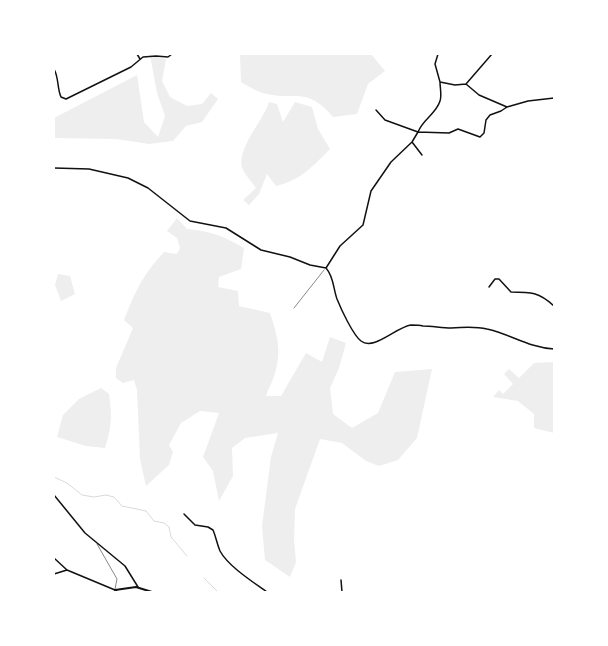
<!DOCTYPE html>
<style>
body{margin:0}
#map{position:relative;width:608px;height:646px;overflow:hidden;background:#fff;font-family:"Golos Text",sans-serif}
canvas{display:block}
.frame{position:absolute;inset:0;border:55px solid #fff;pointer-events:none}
</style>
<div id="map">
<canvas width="608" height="646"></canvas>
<div class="frame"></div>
</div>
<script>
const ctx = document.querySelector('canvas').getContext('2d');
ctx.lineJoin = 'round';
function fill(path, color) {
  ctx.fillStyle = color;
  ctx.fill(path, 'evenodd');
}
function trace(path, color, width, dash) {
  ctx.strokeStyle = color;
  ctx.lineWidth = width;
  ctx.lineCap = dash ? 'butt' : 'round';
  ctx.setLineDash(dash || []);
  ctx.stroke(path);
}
fill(new Path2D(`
 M240,54H371L385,71L368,84L357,114L333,117C305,85 297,102 263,93C256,91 248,86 241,82Z
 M150,55L166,59L162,81L170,97L187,106L202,104L211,93L218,99L202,122L186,126L173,141L149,144L116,139L54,138V118L137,75L144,122L158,137L165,116L157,93Z
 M269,102L277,104L283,122L295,102L312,107L318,129L330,149C313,166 301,180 276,186L267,174L259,194L249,205L243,200L256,188C252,182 246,176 243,170C234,151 264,120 269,102Z
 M177,218L187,229C211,231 223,236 244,248L241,269L219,277L218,287L238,291L239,306L270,313C277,334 282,351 275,373C273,381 268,389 266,396H281L306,353L322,362L330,337L346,343L339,368L330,388L333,414L352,428L378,413L395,372L432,369L417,438L398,460L379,466L366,461L342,443L320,439L295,509L294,540L296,562L290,577L265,560L262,526L271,457L278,433L245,438L232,448L233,476L219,501L213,471L203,457L219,413L200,411L181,423L169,445L173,452L169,465L146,486L140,459L137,390L134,380L123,383L116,378V368L133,328L124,320C136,290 142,276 164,252L177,254L180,248L177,238L167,231Z
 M58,274L70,276L75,294L61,301L55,285Z
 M554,362V433L534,428V414L518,401L493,397L499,390L503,394L513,384L504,374L509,369L519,378L534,363Z
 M101,388L109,394C112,416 112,426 105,448L86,446L57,437L63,415L79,399Z`), '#eee');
trace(new Path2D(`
 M54,477L67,483L82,495L94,497L106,495L114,497L122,506L146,511L154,521L164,523L169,527L171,537L187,556
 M204,578L218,592`), '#d9d9d9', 1);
trace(new Path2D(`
 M294,308L324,270`), '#111', 0.5);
trace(new Path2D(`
 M97,544L117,579L115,589`), '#111', 0.5);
trace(new Path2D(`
 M137,54L140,59
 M438,54L435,64L440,82
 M54,69C59,78 57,88 61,97L66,99L131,67L143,57L156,56L168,57L172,54
 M466,84L479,95L507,107
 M376,110L385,120L418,132C423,119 436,114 440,101C442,95 440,88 440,82L455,85L466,84L492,54
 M412,142L422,155
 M54,168L89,169L128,178L148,188L190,221L226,228L261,250L290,257L310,265L326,268C334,277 333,288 337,299C341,309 353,335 361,341C374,351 396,327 411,325C415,325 419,325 423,326C432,326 442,328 451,328C463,327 475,326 487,329C510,334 530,348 554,349
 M326,268L340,246L363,225L371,191L391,162L412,142L418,132L449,133L458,129L480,137L484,133L486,120L490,115L501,111L507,107L528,101L554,98
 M489,287L495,279H499L511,292C531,292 539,292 554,306
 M54,495L85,533L125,566L138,587
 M184,514L195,525L208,527L213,530C216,537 217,544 220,551C228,566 253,582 267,592
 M54,558L67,570L115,590
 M54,574L67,570
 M341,580L342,592`), '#111', 1.5);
trace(new Path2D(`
 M117,592L115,590L136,587L152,592`), '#111', 2);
</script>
